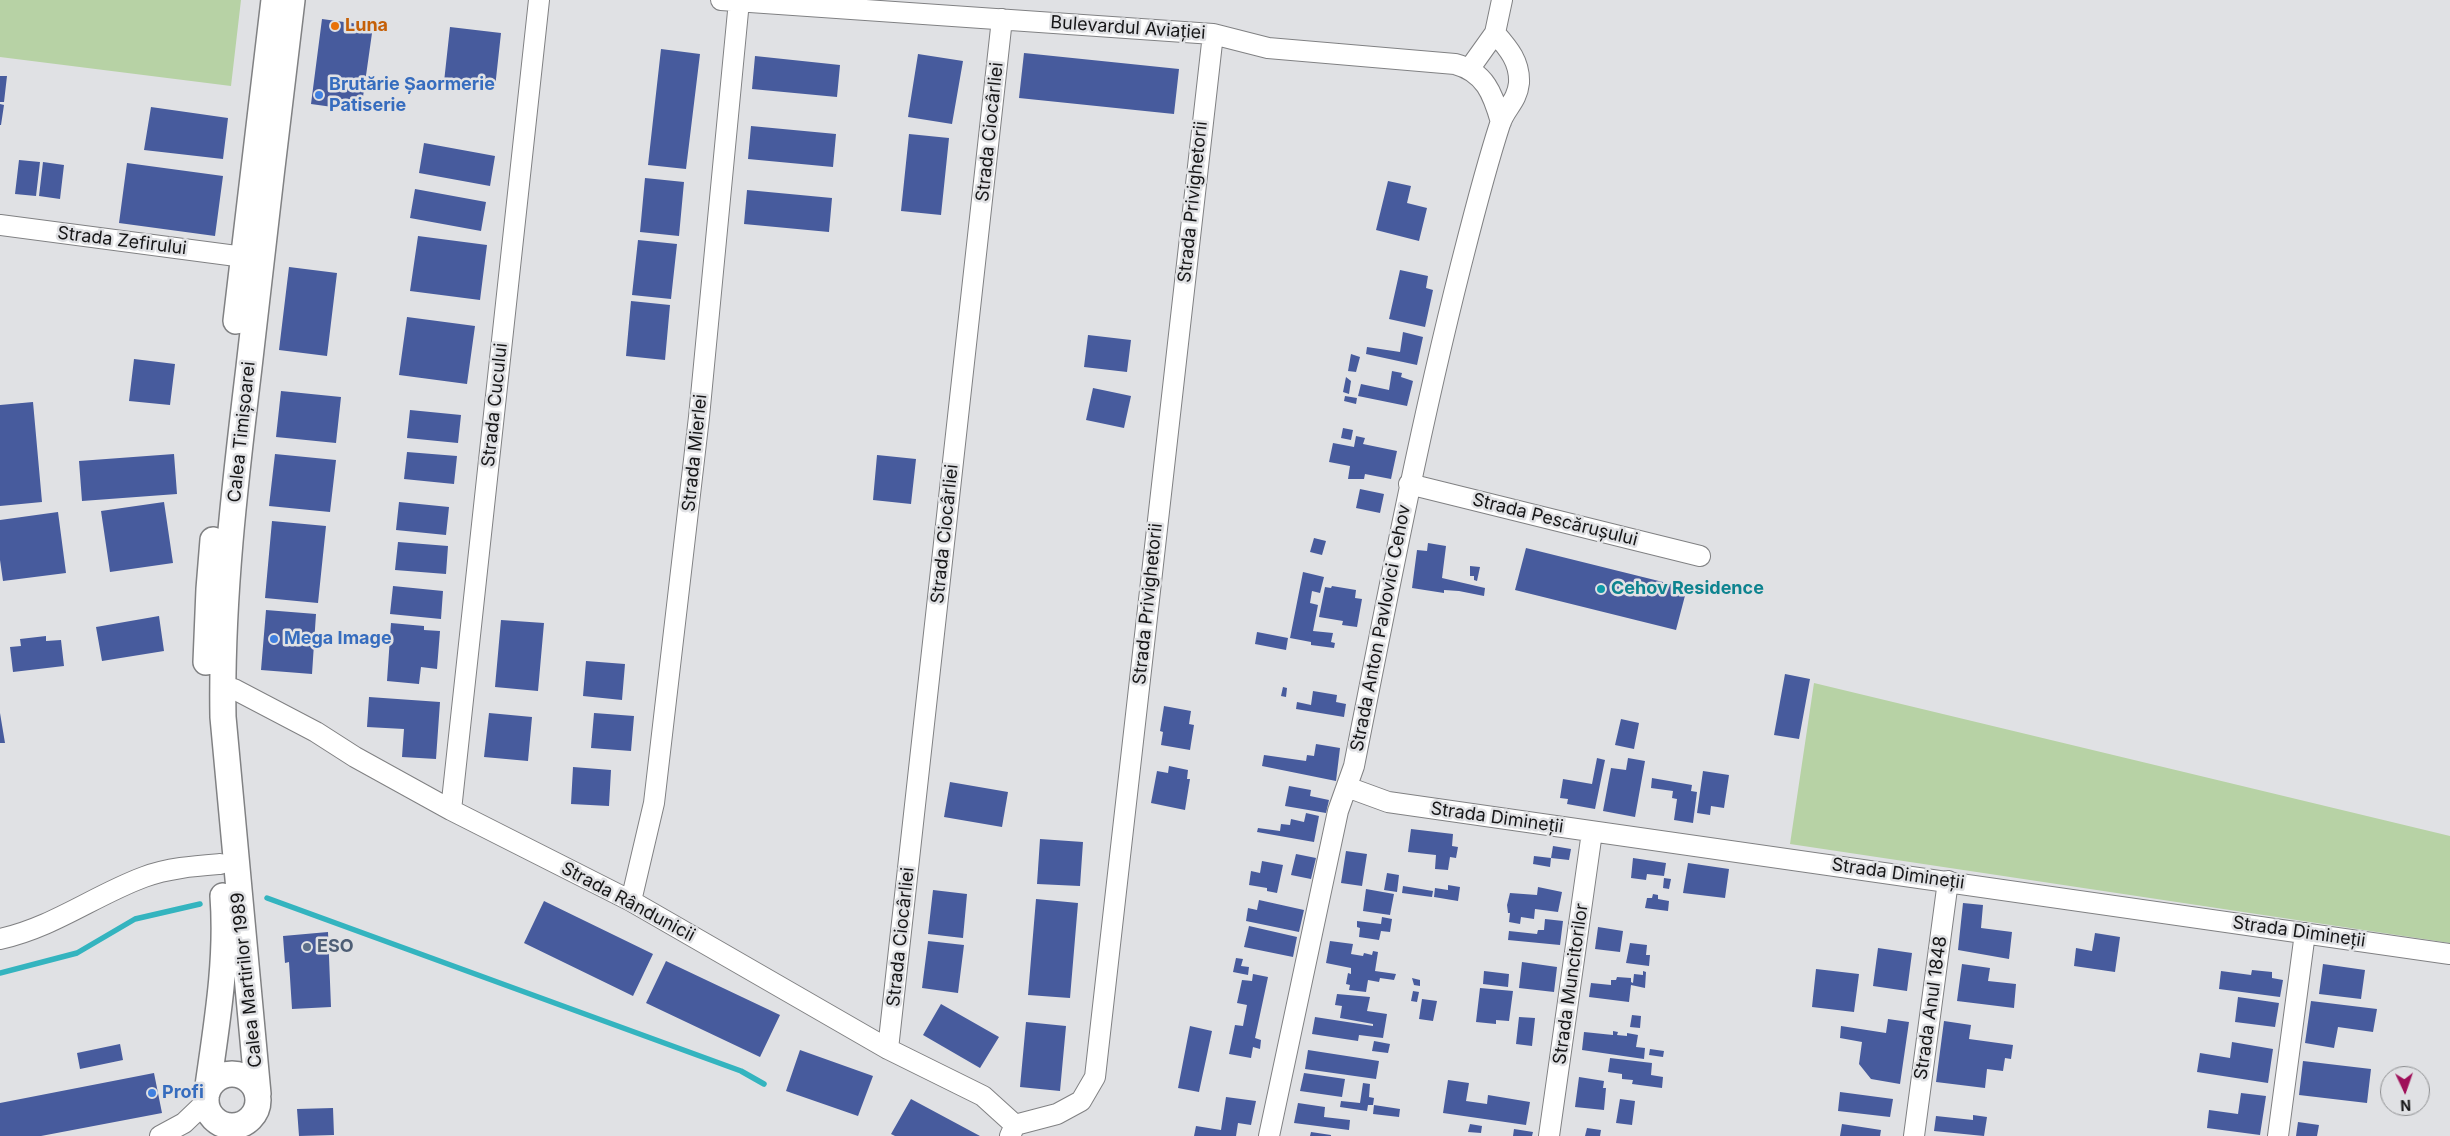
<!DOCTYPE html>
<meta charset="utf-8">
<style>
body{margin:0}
#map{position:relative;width:2450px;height:1136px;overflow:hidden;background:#e0e1e4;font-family:Inter,sans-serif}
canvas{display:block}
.north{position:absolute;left:2380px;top:1066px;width:50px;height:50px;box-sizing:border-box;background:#e0e1e4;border:1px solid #8f9092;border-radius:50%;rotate:177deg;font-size:14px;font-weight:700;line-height:20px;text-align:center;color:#161617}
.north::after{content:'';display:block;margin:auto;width:18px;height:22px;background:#9f0f59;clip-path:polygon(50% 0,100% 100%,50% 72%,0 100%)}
</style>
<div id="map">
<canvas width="2450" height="1136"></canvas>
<div class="north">N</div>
</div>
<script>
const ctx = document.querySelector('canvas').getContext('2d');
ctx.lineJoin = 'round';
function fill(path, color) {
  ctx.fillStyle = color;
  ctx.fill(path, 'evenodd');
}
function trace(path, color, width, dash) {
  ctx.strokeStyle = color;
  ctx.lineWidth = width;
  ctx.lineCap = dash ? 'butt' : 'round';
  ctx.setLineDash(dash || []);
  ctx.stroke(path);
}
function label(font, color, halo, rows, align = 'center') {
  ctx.font = font + ' Inter,sans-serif';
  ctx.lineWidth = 5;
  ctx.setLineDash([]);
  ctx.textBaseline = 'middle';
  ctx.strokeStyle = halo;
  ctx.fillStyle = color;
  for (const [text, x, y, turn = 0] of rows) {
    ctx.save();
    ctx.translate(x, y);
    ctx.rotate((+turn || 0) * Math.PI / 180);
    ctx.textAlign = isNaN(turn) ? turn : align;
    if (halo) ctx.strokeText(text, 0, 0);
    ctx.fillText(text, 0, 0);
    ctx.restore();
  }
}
fill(new Path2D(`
 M0,0H241L231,86L0,57Z
 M1814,683L2450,836V943L1790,844Z`), '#b7d2a5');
trace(new Path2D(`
 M267,898L741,1071L764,1084
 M0,973L77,953L135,919L200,904`), '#34b4bf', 5.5);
fill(new Path2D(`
 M322,19L373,26L361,111L311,104Z
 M450,27L501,33L495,88L444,82Z
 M661,49L700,54L686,169L648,165Z
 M1024,53L1179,69L1174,114L1019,98Z
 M918,54L963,61L952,124L908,117Z
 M755,56L840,65L837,97L752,89Z
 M0,76H7L4,102H0Z
 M0,104L4,105L1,125H0Z
 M151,107L228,118L223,159L144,150Z
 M751,126L836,134L833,167L748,159Z
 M909,134L949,138L941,215L901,211Z
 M424,143L495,156L490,186L419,173Z
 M19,160L40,162L36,196L15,194Z
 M43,162L64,165L60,199L39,196Z
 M127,163L223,176L215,236L119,223Z
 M645,178L684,182L679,236L640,232Z
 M1388,181L1411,186L1407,203L1427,208L1419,241L1376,230Z
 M415,189L486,202L481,231L410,218Z
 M747,190L832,198L829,232L744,224Z
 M418,236L487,245L480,300L410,291Z
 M638,240L677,244L671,299L632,295Z
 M289,267L337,273L327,356L279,350Z
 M1400,270L1428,276L1426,288L1433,290L1425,327L1389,319Z
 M631,301L670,305L665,360L626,356Z
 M407,317L475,326L467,384L399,375Z
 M1403,332L1423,337L1417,365L1366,354L1367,347L1400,352Z
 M1088,335L1131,340L1127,372L1084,367Z
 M1351,354L1360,357L1356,372L1348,371Z
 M134,359L175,364L170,405L129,401Z
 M1392,371L1402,373L1401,377L1413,381L1407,406L1358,396L1361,384L1389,390Z
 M1346,377L1351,381L1349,394L1343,392Z
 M1093,388L1131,396L1124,428L1086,420Z
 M281,391L341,397L336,443L276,437Z
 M1345,396L1357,398L1356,404L1344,401Z
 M33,402L42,502L0,506V405Z
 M410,410L461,415L458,443L407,438Z
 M1343,428L1353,430L1351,440L1341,438Z
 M1356,436L1365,438L1363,444L1397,451L1391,479L1365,474L1364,479H1348L1350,466L1329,462L1333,443L1354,447Z
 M407,452L457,456L454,484L404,479Z
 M174,454L177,494L82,501L79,461Z
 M275,454L336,460L330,512L269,506Z
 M877,455L916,459L911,504L873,500Z
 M1360,489L1384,494L1380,513L1356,508Z
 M164,502L173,563L110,572L101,511Z
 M399,502L449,507L446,535L396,530Z
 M58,512L66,573L3,581L0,560V520Z
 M272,521L326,526L318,603L265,598Z
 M1314,538L1326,541L1322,555L1310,552Z
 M398,542L448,546L446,574L395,570Z
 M1428,543L1446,546L1442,578L1485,588L1484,596L1459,591L1444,590V593L1412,588L1417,550L1427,551Z
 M1526,548L1687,588L1676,630L1515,590Z
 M1470,566L1480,567L1477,581L1474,580V576H1470Z
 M1303,572L1324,577L1320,593L1312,591L1310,603L1318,605L1313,631L1333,633L1331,642L1335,643L1334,648L1311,645V642L1290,638Z
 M393,586L443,591L441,619L390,614Z
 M1332,586L1356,590L1355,598L1362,599L1357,627L1342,625L1343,621L1319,617L1325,587L1331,588Z
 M266,610L316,614L312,674L261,670Z
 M159,616L164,651L102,661L96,627Z
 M501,620L544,623L538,691L495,687Z
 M391,623L424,626V630L440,631L437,669L421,667L419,684L387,681Z
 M1257,632L1288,638L1286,650L1255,644Z
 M46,636V641L61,640L64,666L13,672L10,647L21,646L20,639Z
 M586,661L625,664L622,700L583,696Z
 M1785,674L1810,679L1799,739L1774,735Z
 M1283,687L1287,688L1286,697L1281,696Z
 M1313,691L1337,695L1336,702L1346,704L1344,717L1296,709L1297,702L1311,705Z
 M369,697L440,702L436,759L402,757L404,729L367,727Z
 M1164,706L1191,711L1189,724L1194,725L1190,750L1161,745L1163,732L1160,731Z
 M0,713L5,743H0Z
 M489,713L532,717L528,761L484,757Z
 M594,713L634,716L631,751L591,748Z
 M1621,719L1639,723L1634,749L1615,745Z
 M1316,744L1340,748L1336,781L1262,766L1264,755L1306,761L1307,755L1314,756Z
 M1597,758L1605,760L1595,809L1567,804L1568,799L1560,798L1563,779L1592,784Z
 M1628,758L1645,761L1635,817L1603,811L1611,768L1626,770Z
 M1169,766L1188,770L1187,779H1190L1185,810L1151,803L1157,771L1168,773Z
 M573,767L611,770L609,806L571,804Z
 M1703,771L1729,775L1724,808L1711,806L1710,815L1697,813Z
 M1652,778L1692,785L1691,791L1697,792L1693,823L1674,820L1677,799L1672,798L1673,791L1651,788Z
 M950,782L1008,792L1002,827L944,817Z
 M1289,786L1311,790L1310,796L1329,800L1326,813L1285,806Z
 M1306,813L1319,816L1314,842L1257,832L1258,828L1280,831L1281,824L1290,825L1291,819L1304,822Z
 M1411,829L1453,834L1452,846L1458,847L1456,858L1450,857L1448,870L1435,869L1436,855L1408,852Z
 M1040,839L1083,842L1080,886L1037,884Z
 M1553,846L1571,849L1569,860L1551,858Z
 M1346,851L1367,854L1362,886L1341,883Z
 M1296,854L1316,858L1311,879L1291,875Z
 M1534,856L1551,858L1550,867L1533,864Z
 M1633,858L1666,863L1664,876L1647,874L1646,880L1631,878Z
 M1262,861L1283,865L1277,893L1267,891V888L1249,885L1251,871L1260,873Z
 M1688,863L1729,869L1725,898L1683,893Z
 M1387,873L1399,875L1397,892L1384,890Z
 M1664,878L1671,879L1669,889L1663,888Z
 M1448,885L1460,887L1458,901L1434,897L1435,888L1448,890Z
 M1403,886L1433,891L1432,897L1402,893Z
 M1538,887L1562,892L1558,912L1535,909L1534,919L1521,917L1520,924L1509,922L1510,913H1508L1507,905L1510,893L1537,895Z
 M1366,889L1394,894L1390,915L1363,911Z
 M933,890L967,894L963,938L928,934Z
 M1653,894L1658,895V899L1669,901L1668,911L1645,908L1647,898H1652Z
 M1036,899L1078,903L1070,998L1028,995Z
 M1259,900L1304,910L1299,932L1246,921L1248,908L1257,910Z
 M544,901L653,954L633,996L524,943Z
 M1963,903L1983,905L1981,928L2012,932L2009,959L1958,950Z
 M1382,917L1392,919L1390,932L1381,931L1379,940L1359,937L1360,928L1357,927V921L1381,924Z
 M1545,919L1563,921L1560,945L1508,940L1509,931L1537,934L1538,930H1544Z
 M1249,926L1297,937L1293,957L1244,947Z
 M1598,927L1623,931L1620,952L1595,949Z
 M328,932L331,1007L292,1009L289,962L285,963L283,936Z
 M2095,933L2120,937L2115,972L2074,966L2076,948L2092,951Z
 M928,941L964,945L958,993L922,988Z
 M1330,941L1353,944L1351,954L1363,956L1364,953L1372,955L1373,951L1378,952L1375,971L1396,974L1394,980L1380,978L1379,982L1368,980L1366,992L1349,990L1350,985L1346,984L1348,973L1351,974V968L1326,963Z
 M1630,943L1647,945L1646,955H1650L1649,966L1626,963Z
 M1878,948L1912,953L1907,991L1873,986Z
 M1236,958L1243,959L1241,966L1249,967L1248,975L1233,972Z
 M666,961L780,1015L760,1057L646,1003Z
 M1522,962L1557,967L1554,992L1519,988Z
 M1962,964L1990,968L1988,981L2016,984L2014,1008L1957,1001Z
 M2323,964L2365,970L2361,999L2319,994Z
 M1816,969L1859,974L1854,1012L1812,1007Z
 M2252,970L2272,972V978L2283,980L2280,997L2219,989L2221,971L2251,975Z
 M1484,971L1509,974L1508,987L1483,984Z
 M1643,971L1646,972L1645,988L1631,985L1629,1002L1589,997L1591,983L1611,985V980H1616L1617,977L1631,978V982L1633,983L1634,974L1643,975Z
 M1253,974L1268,977L1255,1038L1261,1040L1260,1049L1253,1047L1251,1058L1229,1054L1235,1025L1243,1026L1247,1005L1237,1003L1242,980L1252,981Z
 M1412,978L1420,980V986L1414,985Z
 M1480,988L1513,991L1509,1021L1496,1020V1024L1476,1022Z
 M1413,991L1419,992L1417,1002L1411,1001Z
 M1337,994L1370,997L1367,1011L1387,1014L1383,1038L1359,1035L1358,1041L1312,1034L1315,1017L1373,1026V1024L1340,1018L1342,1006L1335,1005Z
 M2238,997L2279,1003L2275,1027L2235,1022Z
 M1422,999L1437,1001L1433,1021L1419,1019Z
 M2311,1001L2377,1009L2373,1032L2338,1027L2334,1048L2305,1043Z
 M941,1004L999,1037L980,1068L923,1035Z
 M1632,1015L1641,1016L1640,1028L1630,1027Z
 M1519,1017L1535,1018L1532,1046L1516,1044Z
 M1888,1019L1909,1022L1900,1084L1871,1079L1859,1064L1862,1042L1840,1038L1841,1026L1886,1033Z
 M1944,1021L1971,1025L1969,1039L2013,1045L2011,1059L2005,1058L2003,1071L1987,1069L1985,1088L1936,1082Z
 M1026,1022L1066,1026L1060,1091L1020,1087Z
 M1190,1026L1212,1031L1199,1092L1178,1088Z
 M1613,1031L1618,1032L1617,1035L1627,1036V1033L1638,1035L1636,1047L1645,1048L1644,1059L1582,1050L1584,1032L1613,1035Z
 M1374,1041L1390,1044L1388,1053L1372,1051Z
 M2232,1042L2273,1049L2268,1083L2197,1072L2200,1053L2230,1058Z
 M120,1044L123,1060L80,1069L77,1053Z
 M1650,1049L1664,1051L1663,1057L1649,1055Z
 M800,1050L873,1076L858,1116L786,1091Z
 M1308,1050L1379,1061L1376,1079L1305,1069Z
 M1610,1058L1652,1063L1651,1075L1663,1077L1662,1088L1632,1084L1633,1080L1622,1079V1074L1608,1072Z
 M2303,1061L2371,1069L2367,1103L2299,1095Z
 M154,1073L162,1113L41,1136H0V1103Z
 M1304,1073L1345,1079L1342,1097L1300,1091Z
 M1579,1077L1604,1081L1603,1088H1606L1604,1110L1575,1107Z
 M1448,1080L1469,1083L1466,1101L1487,1104L1488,1095L1530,1102L1526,1125L1443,1113Z
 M1363,1083L1370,1084L1369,1097L1374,1098L1373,1105H1368L1367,1111L1340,1107L1341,1101L1360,1103Z
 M1840,1092L1893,1099L1890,1117L1838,1111Z
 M2241,1093L2266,1096L2260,1135L2207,1128L2209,1110L2238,1114Z
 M1226,1097L1256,1101L1251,1125L1238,1123L1236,1136H1194L1196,1126L1221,1130Z
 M911,1099L980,1136H895L891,1134Z
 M1620,1099L1635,1101L1632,1125L1616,1123Z
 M1298,1103L1325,1107L1324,1117L1350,1120L1349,1130L1294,1123Z
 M1374,1105L1400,1109L1399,1117L1373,1114Z
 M333,1108L334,1135L299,1136L297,1109Z
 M1973,1115L1987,1117L1984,1136L1934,1131L1936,1116L1973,1120Z
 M2298,1122L2319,1125L2317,1136H2296Z
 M1470,1124L1482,1126L1481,1133L1468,1132Z
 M1842,1124L1881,1130L1880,1136H1840Z
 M1587,1128L1601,1130L1600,1136H1585Z
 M1514,1129L1533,1132L1532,1136H1513Z
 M1311,1132L1331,1135V1136H1310Z`), '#475b9d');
const minor = new Path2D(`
 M721,0L1213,34L1268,48L1455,64C1485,72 1493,94 1501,122
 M1470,68L1495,33L1502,0
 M0,225L244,257
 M1409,484L1700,556
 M223,687L234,689L316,732L355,757L451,810L631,901L888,1049L983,1096L1015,1125L1010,1136
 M1347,787L1388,802L2450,954
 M451,810L539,0
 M631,901L654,803L699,417L739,1
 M0,939C54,927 95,895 144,877C168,868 195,866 220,864
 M888,1049L1002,19
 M1015,1125L1057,1114L1081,1101L1095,1077L1213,34
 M160,1136L184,1123L206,1102
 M1269,1136L1338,811L1354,766C1387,598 1419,431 1461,265C1473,218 1485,170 1500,124C1505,108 1517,102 1519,83C1520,62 1509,49 1495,33
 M1549,1136L1592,832
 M1914,1136L1948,881
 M2278,1136L2305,933`);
const major = new Path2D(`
 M236,321L274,0
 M206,662L209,589L213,540
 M206 1100a26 26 0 1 1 52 0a26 26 0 1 1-52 0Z
 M207,1093C216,1028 228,962 223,896
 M258,1094L223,717C221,600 235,483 249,367C263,245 277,122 292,0`);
trace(minor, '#808183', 22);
trace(major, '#808183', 28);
trace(minor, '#fff', 20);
trace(major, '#fff', 25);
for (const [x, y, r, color] of [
 [335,26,5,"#e8710a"],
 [319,95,5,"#3f7fe0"],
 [1601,589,5,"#0f9aa8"],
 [274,639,5,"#3f7fe0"],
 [307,947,5,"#5c6f8a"],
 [152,1093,5,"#3f7fe0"]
]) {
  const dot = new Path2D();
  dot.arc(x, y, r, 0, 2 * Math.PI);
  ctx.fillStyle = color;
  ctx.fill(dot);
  trace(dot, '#e0e1e4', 2);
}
label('bold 18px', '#c56008', '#e0e1e4', [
 ["Luna",345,26]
], 'left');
label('18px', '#161617', '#e0e1e4', [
 ["Bulevardul Aviației",1128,28,4],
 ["Strada Ciocârliei",990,132,-84],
 ["Strada Privighetorii",1193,202,-84],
 ["Strada Zefirului",122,241,7],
 ["Strada Cucului",495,405,-84],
 ["Calea Timișoarei",242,432,-84],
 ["Strada Mierlei",695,453,-84],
 ["Strada Pescărușului",1555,520,14],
 ["Strada Ciocârliei",945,534,-84],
 ["Strada Privighetorii",1148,604,-84],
 ["Strada Anton Pavlovici Cehov",1381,628,-79],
 ["Strada Dimineții",1497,818,8],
 ["Strada Dimineții",1898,874,8],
 ["Strada Rândunicii",628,902,28],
 ["Strada Dimineții",2299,932,8],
 ["Strada Ciocârliei",901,937,-84],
 ["Calea Martirilor 1989",247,980,-96],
 ["Strada Muncitorilor",1571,984,-82],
 ["Strada Anul 1848",1931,1008,-82]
]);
label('bold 18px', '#366cbe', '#e0e1e4', [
 ["Brutărie Șaormerie",329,85],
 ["Patiserie",329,106],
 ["Mega Image",284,639],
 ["Profi",162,1093]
], 'left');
label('bold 18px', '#0d838f', '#e0e1e4', [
 ["Cehov Residence",1611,589]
], 'left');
label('bold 18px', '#4e5e75', '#e0e1e4', [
 ["ESO",317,947]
], 'left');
</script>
